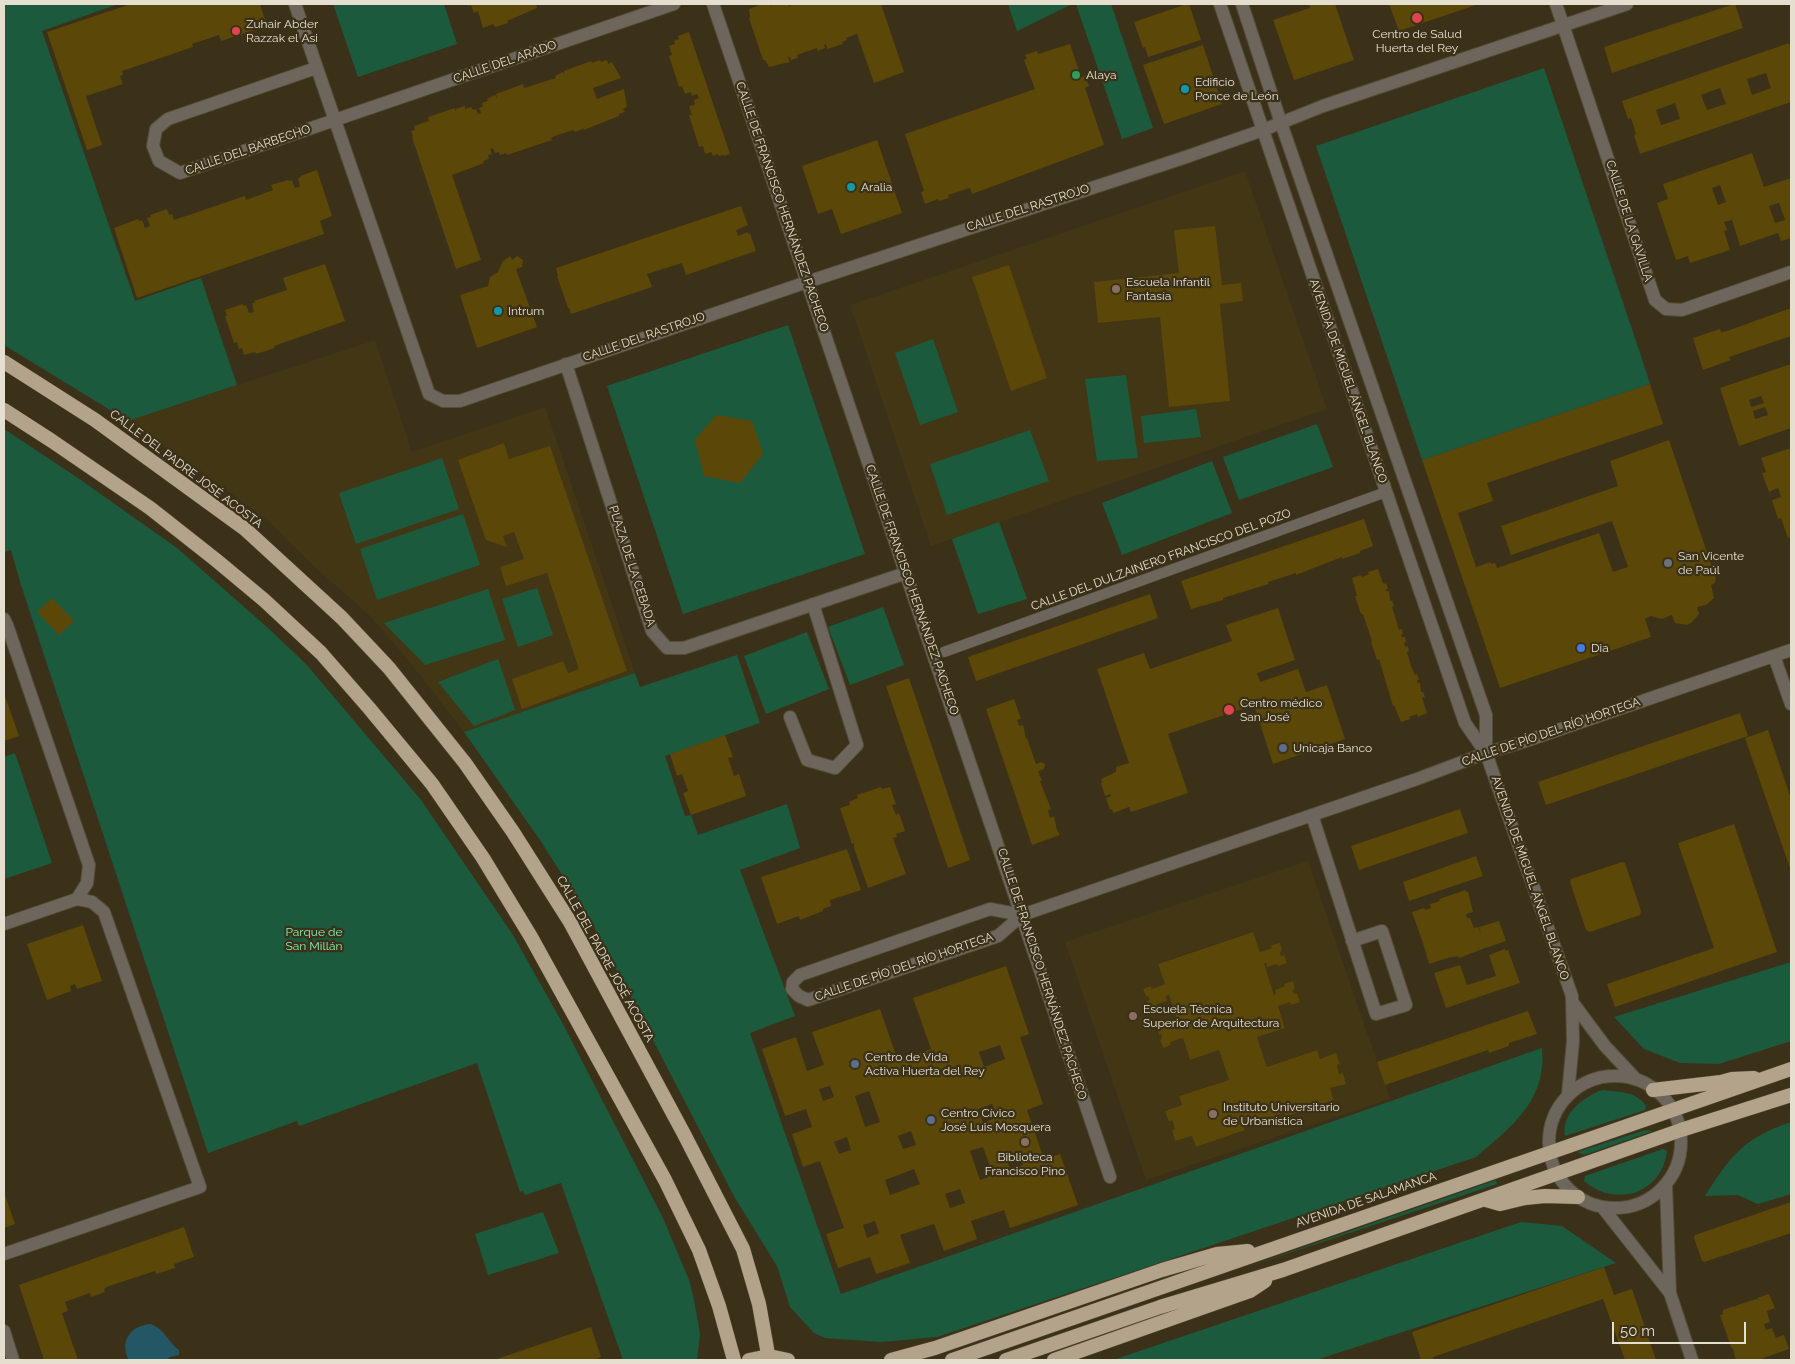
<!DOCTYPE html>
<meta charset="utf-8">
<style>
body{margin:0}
#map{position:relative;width:1795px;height:1364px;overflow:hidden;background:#3b3118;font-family:Raleway,sans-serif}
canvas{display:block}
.frame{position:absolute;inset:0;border:5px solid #e5dfd0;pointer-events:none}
.scale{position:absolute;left:1612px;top:1322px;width:134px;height:22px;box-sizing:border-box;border:2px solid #e5dfd0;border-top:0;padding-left:6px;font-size:15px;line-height:18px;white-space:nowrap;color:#e5dfd0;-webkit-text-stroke:4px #3b3118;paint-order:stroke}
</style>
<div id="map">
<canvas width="1795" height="1364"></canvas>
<div class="frame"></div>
<div class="scale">50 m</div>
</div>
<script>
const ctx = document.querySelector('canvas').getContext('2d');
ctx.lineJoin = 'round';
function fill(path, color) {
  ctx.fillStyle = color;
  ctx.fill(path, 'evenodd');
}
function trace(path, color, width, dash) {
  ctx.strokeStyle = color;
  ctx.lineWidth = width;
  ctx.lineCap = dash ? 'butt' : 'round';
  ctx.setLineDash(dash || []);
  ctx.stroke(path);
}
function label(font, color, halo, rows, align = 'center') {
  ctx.font = font + ' Raleway,sans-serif';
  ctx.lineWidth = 4.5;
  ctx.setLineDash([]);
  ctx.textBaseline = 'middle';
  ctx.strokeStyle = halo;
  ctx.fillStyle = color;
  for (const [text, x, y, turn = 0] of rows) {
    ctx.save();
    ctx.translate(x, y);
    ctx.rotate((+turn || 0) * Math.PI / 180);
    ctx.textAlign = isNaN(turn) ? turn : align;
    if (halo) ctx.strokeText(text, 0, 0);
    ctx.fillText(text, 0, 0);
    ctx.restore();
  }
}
fill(new Path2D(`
 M1245,171L1327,409L931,546L850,305Z
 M375,340L412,452L545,407L635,673L464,732L409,661L369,615L318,570L269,522L209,477L128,421Z
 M1308,861L1390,1099L1146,1180L1065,942ZM1253,932L1260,952L1272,948L1271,945L1279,943L1282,951L1280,952L1281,956L1284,955L1267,967L1266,963H1264L1274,995L1276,994L1275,990L1285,986L1284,984L1293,981L1295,989L1293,990L1294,994L1297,993L1300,1002L1291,1004L1290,1002L1278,1006L1285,1028L1257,1037L1267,1067L1317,1050L1320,1059L1336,1053L1340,1064L1337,1065L1339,1074L1343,1073L1346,1083L1330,1088L1334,1101L1285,1117L1284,1113L1276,1115L1277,1120L1254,1127L1252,1123L1243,1126L1244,1130L1196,1147L1192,1136L1175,1141L1172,1130L1175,1129L1172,1120L1169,1121L1165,1111L1182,1105L1179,1096L1229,1080L1219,1050L1190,1060L1183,1038L1170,1042L1171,1045L1163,1048L1160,1040L1162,1038L1161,1034L1158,1035L1156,1027L1164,1025L1165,1027L1175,1023L1177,1028L1179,1027L1169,995L1166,996L1167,1001L1157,1004L1158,1007L1150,1009L1147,1002L1150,1000L1148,996L1145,997L1143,989L1151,986L1152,989L1165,984L1158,963Z`), '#423615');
fill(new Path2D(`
 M4,4H118L42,31L135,301L201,278L237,385L128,421L4,345Z
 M333,4H444L457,44L358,77Z
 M1008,4H1072L1017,31Z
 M1076,4H1111L1153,128L1122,139Z
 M1544,68L1641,356L1650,384L1422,460L1316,146Z
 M788,325L865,554L683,614L607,386Z
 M933,339L958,412L920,425L895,353Z
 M1126,375L1138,458L1097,461L1085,379Z
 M1196,409L1201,437L1144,443L1141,416Z
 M1317,424L1333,467L1239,500L1223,457Z
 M4,429L78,478L177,548L268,628L306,664L421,800L513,935L564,1026L663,1218L689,1280L694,1300L700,1334L697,1360H623L561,1183L525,1195L523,1191L520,1192L477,1063L299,1126L297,1121L208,1153L21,585L11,550L4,552Z
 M1030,430L1049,481L947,515L930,464Z
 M442,458L459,509L356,544L339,493Z
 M1212,461L1232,513L1122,555L1102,503Z
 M463,514L480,565L377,600L360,549Z
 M999,522L1027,599L978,614L952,539Z
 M537,588L553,635L518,647L502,599Z
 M488,589L505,640L425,665L384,623Z
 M883,607L904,665L850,685L828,627Z
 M807,632L829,689L766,714L744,656Z
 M737,655L760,723L665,756L685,816L691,815L698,835L787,804L800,848L740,870L795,1016L750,1033L841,1294L1542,1048C1542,1054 1543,1061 1542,1067C1538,1108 1505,1132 1476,1157L937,1337L881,1342L825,1338L814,1333L790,1307L777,1266L735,1198L590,919L540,840L464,732L635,673L640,687Z
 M498,659L515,710L474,726L438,682Z
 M15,753L52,863L4,879V757Z
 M1791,962V1041L1719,1064L1680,1063L1644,1049L1614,1017Z
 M1602,1090C1619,1092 1636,1091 1646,1106L1645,1110L1565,1136C1561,1113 1583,1098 1602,1090Z
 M1791,1122V1194L1758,1204L1738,1195L1705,1196C1731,1155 1744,1138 1791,1122Z
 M1645,1130L1653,1131L1584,1155L1577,1152Z
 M1663,1149L1667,1151C1662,1194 1615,1208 1584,1181L1585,1176Z
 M1496,1180L1497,1184L1247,1267Z
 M543,1212L559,1253L488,1275L475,1234Z
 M1521,1222L1562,1226L1616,1263L1316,1360H1113Z`), '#1c5a3e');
fill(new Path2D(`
 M150,1324C165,1329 168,1342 179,1350V1355L170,1357L166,1360H129C119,1342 130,1326 150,1324Z`), '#245766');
fill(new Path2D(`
 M131,4H260L267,26L221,41L219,35L192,44L193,47L122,71L123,75L120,76L123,84L86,96L102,145L87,150L47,32Z
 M467,4H536L537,8L514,18L507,21L508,23L495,27L493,24L483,28L478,11L474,13L471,5L468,6Z
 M762,4H770V6L772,5V4H788L789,6L794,4H881L904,72L874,83L857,34L846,38L847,40L842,42L843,44L827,49L826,44L824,45L825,48L818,51L817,48L797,55L798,58L791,60L790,57H788L790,62L769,67L765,60H763L749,18L750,17L749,9Z
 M1187,4H1189L1201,40L1148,57L1145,47L1143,48L1134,22Z
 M1309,4H1335L1354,60L1294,80L1273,20L1310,8Z
 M1389,4H1479L1399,31Z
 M1734,4H1735L1743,28L1612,73L1604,47Z
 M689,32L730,154L724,156V155L718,156V154L713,156L711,152L705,154L703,146L699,147L689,115H692L689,106L695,105L694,100L699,98L697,94L692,96L691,92L685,94L682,86L679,87L669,56L672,55L669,46L675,44L674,41L679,39L678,36Z
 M1789,43L1791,49V102L1640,154L1634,135L1636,134L1631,118L1628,119L1622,101ZM1766,73L1771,88L1752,95L1747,79ZM1720,88L1726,104L1707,110L1701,95ZM1675,103L1680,119L1661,125L1656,110Z
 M1070,44L1081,77L1085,76L1089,86L1085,88L1104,145L972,194L970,188L948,195L949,198L939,201L938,199L925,204L921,192L924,191L905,134L1035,89L1024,60L1027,59L1025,55L1037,51L1038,54Z
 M1203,45L1222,104L1164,124L1143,65Z
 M600,60L601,62L607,60L608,64L612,62L621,78L593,88L597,99L624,89L627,107L623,109L625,112L619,114V116L584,130L582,127L583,129L574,132V130L557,135L551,138L552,140L507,155L506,153L500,155L499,152L495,153L493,148L490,149L492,154L488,155L489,159L483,161L484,163L452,175L481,260L456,269L412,137L413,136L411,131L415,130L414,126L429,121L428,117L455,108L456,112V109L465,106V109L471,107L473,110L476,109L478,114L481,113L479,108L483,106L482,103L488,101L487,99L495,95L497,98L496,94L523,84L524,88L556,78L555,76L563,72L564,75V71L591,61L593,65L592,63Z
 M877,140L902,213L841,234L832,209L818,214L802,166Z
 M1752,153L1764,187L1791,178V238L1781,241L1778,233L1740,246L1732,220L1724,222L1727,230L1724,231L1730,250L1690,263L1688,256L1676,260L1657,203L1668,199L1663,184ZM1720,185L1726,202L1718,205L1712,188ZM1779,203L1785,220L1775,223L1769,206Z
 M317,170L332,216L320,221L324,234L137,298L114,228L138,219L139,221L142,220L145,228L150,226L147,218L151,217L150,215L167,209L169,215L172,214L174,220L245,196L246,200L273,190L271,185L288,180L289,181L292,180L295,188L300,187L298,179L301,177L300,176Z
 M741,206L748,225L736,230L738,236L748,232V234L750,233L756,251L686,275L682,263L647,274L652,287L571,314L569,308H568L557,276H558L556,268Z
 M1215,226L1222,285L1241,283L1243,301L1220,304L1230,401L1169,407L1160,317L1098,323L1094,282L1179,273L1174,230Z
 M510,256L512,260L517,256L523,260L522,267L516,269L537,327L477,348L460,295L488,286L490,277L498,272L503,261Z
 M325,264L345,321L274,346L275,348L256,354L255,352L244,355L242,348L239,349L237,342L234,343L225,316H227L225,310L243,304V306L246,305L249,313L254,312L252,303H255L254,301L287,290L283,278Z
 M1009,265L1047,378L1011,391L972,277Z
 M1791,308V336L1729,357L1731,360L1703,370L1693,338L1720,329L1721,332L1727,331Z
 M1791,364V428L1739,446L1720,388ZM1761,396L1764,403L1751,407L1749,400ZM1765,407L1768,415L1755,419L1753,411Z
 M1650,384L1663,424L1487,483L1493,501L1458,513L1476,567L1491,562V564L1495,563L1497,568L1599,533L1613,572L1628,567L1612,521L1511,555L1501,526L1618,486L1610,461L1669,440L1716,579L1715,583L1711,585L1714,598L1706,605L1697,607L1699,614L1691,623L1687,625L1675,623L1672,615L1662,619L1651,616L1645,619L1651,637L1500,688L1422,460Z
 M716,415L752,421L763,454L740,483L704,476L695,440Z
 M504,443L509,459L550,446L627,671L522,709L512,679L563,661L568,673L579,669L547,573L506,586L500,567L524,559L514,532L503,536L507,547L486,540L458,460Z
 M1791,448V537L1788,538L1781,518L1778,519L1772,500L1781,497L1778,488L1769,492L1762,473L1766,472L1761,458Z
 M1364,519L1373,546L1360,551V553L1342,559V557L1296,575V573L1268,582L1269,584L1223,598V600L1191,609L1181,581Z
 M1378,569L1382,581L1384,584L1386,583L1388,589H1386V591H1389L1390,601L1392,600L1394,606H1392L1399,630L1402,629L1403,634L1401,635L1402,637H1405L1406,642L1404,643L1405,647L1408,646L1409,651L1407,652L1411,666L1415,675L1417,674L1419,680H1417L1418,683H1420L1421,692H1423L1425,697L1422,698L1427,713L1418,717L1417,714L1409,717L1410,719L1401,722L1394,705L1393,706L1379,659L1377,660L1371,642L1372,641L1363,614H1361L1355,596H1357L1352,578L1361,575L1362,577L1369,574L1368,572Z
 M1150,594L1158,618L976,681L968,657Z
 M52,598L74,621L59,635L37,612Z
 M1278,608L1295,660L1257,673L1260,682L1298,669L1306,692L1327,685L1345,739L1273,764L1254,705L1168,734L1188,793L1131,812L1129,807L1113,813L1112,809L1110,810L1106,798L1111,796L1110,794L1105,796L1101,783H1102L1101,779L1116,772V767L1129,763L1097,669L1144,653L1150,669L1232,641L1226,625Z
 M909,678L970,860L948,868L886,686Z
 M4,693L19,736L4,741Z
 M1014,699L1021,719L1017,720L1019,726L1023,725L1026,739L1027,738L1036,764L1041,762L1045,764L1044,769L1038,771L1042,781H1040L1051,809L1048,811L1050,818L1054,816L1057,830L1060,835L1032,845L986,709Z
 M1740,713L1748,736L1546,805L1538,782Z
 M1768,730L1791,799V871L1745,738Z
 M725,735L733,757L728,758L734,776L739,774L746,796L691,815L683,793L688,791L682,774L677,776L670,754Z
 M881,787L882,789L890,787L896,804L892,805L896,815L899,813L905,831L896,834L897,837L893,838L906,874L868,888L854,848V843L852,844L840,808L850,805L849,802L858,798L857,795Z
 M1460,809L1468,833L1359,870L1351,846Z
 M1734,824L1777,952L1615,1007L1607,984L1714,948L1678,843Z
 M847,849L861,890L830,900L831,906L823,909V911L800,920L799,916L777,924L761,877Z
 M1476,856L1483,876L1409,901L1403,882Z
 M1622,862L1625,863L1641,911L1640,915L1590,932L1586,930L1570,882L1571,879Z
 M1466,890V892H1468L1473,912L1466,914L1467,918H1470L1474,928L1478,927L1481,935L1479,927L1499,921L1506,941L1486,948L1485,947V948L1459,958L1458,956L1448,958L1429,964L1423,943L1412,912L1424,908L1425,910L1431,908L1430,904L1440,901L1439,899Z
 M83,925L102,981L77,989L75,984L70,986L71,991L47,1000L27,944Z
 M1253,932L1260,952L1272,948L1271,945L1280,943L1282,951L1280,952L1281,956L1284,955L1287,963L1278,966L1277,964L1267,967L1266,963H1264L1274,995L1276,994L1275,990L1285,986L1284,984L1293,981L1295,989L1293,990L1294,994L1297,993L1300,1002L1291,1005L1290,1002L1278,1006L1285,1028L1257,1037L1267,1067L1317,1050L1320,1059L1336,1053L1340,1064L1337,1065L1339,1074L1343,1073L1346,1084L1330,1088L1334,1100L1285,1117L1284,1113L1276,1115L1277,1120L1254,1127L1252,1123L1243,1126L1245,1130L1196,1147L1192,1136L1175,1141L1172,1130L1175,1129L1172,1120L1169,1122L1165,1111L1182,1105L1179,1096L1229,1080L1219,1050L1190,1060L1183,1038L1170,1042L1171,1045L1163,1048L1160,1040L1162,1038L1161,1034L1159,1035L1156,1027L1164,1025L1165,1027L1175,1023L1177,1028L1179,1027L1169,995L1166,996L1167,1001L1157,1004L1158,1007L1150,1009L1147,1001L1150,1000L1148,996L1146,997L1143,989L1151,986L1152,989L1165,984L1158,964Z
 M1505,949V951L1508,950L1520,983L1446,1008L1434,973L1460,965L1467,985L1496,976L1489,955Z
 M1006,966L1029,1034L1020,1037L1043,1104L1027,1110L1044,1159L1060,1154L1078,1205L1010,1228L1004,1210L971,1221L977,1239L944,1251L934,1224L900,1235L910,1263L876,1274L870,1257L838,1268L826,1234L844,1228L820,1161L803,1167L792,1134L812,1127L806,1109L785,1116L762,1049L796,1037L807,1071L824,1065L812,1032L880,1009L898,1061L931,1049L913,998ZM1000,1045L1005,1059L984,1067L979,1052ZM830,1086L834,1097L823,1101L819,1089ZM869,1091L880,1122L865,1127L855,1096ZM992,1104L997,1117L983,1123L978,1109ZM911,1131L916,1145L903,1149L898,1136ZM847,1137L851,1150L839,1154L834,1142ZM983,1147L993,1175L980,1180L970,1151ZM1019,1152L1023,1165L1010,1169L1006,1157ZM914,1169L920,1184L890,1195L885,1180ZM960,1189L965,1203L950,1208L945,1194ZM875,1221L879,1233L867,1238L863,1225Z
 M1528,1011L1537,1034L1509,1043V1046L1489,1053L1488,1050L1385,1085L1377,1062Z
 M4,1192L15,1224L4,1228Z
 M1791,1202V1233L1704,1262L1702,1261L1694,1238L1695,1235Z
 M184,1227L194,1257L174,1264L175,1268L156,1274L155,1271L109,1286L104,1289L105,1292L91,1297L90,1293L65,1302L68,1311L62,1313L78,1360H44L19,1285Z
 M1604,1267L1614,1295L1632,1289L1656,1360H1625L1603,1299L1433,1357L1434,1360H1421L1412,1332Z
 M1769,1294L1775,1308L1767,1311L1770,1322L1764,1324L1766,1330L1772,1328L1776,1338L1784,1335L1789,1349L1758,1360H1736L1733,1349L1731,1347L1720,1315L1723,1314V1310L1734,1306L1735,1308V1306L1756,1299L1758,1300L1757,1298Z
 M591,1327L601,1357L593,1360H494Z`), '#5b4708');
const pedestrian = new Path2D(`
 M944,652L1386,492`);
const minor = new Path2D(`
 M295,4L429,394L443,401H460L807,282L1183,158L1263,130L1323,106L1627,4
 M713,4C845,395 980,785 1110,1177
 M1556,4L1655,300L1666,309L1682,310L1791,272
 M316,68L168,119L156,129L153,146L159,161L180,173L674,4
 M566,364L652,631L667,648H684L906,573
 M4,619L7,625L89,865L87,883L77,899
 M1774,656L1791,704
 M790,717L807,760L835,768L857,745L813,604
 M1312,815L1376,1014L1406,1005L1382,931L1352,941
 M1022,915L990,909L800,975L793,982L792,989L799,996L808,1000L998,936L1022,915L1417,779L1486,753L1526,741L1791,650
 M4,924L77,899L92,902L104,912L200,1187L4,1254
 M4,1331L13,1360`);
const tertiary = new Path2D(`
 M1220,4L1465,723L1486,753L1572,996L1573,1041L1568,1094
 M1242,4L1281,123L1486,715V753
 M1573,1003L1605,1046L1634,1077
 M1549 1142a66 66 0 1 1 132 0a66 66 0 1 1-132 0Z
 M1666,1186L1670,1293L1692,1360
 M1603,1208L1670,1293`);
const trunk = new Path2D(`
 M4,362L95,420L245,529L342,618L389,668L465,763L513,832L570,922L684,1134L743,1249L759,1304L769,1360
 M4,410L52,441L150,508L216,560L264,600L321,653L369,708L432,784L483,858L531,937L665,1180L699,1250L719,1306L734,1360
 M1653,1090L1721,1082L1732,1079L1754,1078
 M1486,1200L1500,1204L1525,1198L1545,1196L1578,1197
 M749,1360L769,1356L788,1360
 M891,1360L935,1348L1162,1270L1217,1254L1248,1251
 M952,1360L1791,1069
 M1006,1360L1160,1307L1283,1270L1681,1130L1791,1095
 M1054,1360L1250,1291L1265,1281`);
trace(pedestrian, '#564d35', 11);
trace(minor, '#564d35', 14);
trace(tertiary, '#564d35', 14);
trace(trunk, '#564d35', 15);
trace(pedestrian, '#6d665c', 10);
trace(minor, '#6d665c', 12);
trace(tertiary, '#6d665c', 12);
trace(trunk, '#b4a38b', 14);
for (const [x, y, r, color] of [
 [1417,18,6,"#e0444e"],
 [236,31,5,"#e0444e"],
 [1076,75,5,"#2e9e5b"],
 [1185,89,5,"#0f9aa8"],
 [851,187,5,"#0f9aa8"],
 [1116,289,5,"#8d6e63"],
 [498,311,5,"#0f9aa8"],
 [1668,563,5,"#6b7280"],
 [1581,648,5,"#3f7fe0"],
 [1229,710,6,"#e0444e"],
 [1283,748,5,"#5c6f8a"],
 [1133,1016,5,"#8d6e63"],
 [855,1064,5,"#5c6f8a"],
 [1213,1114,5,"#8d6e63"],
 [931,1120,5,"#5c6f8a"],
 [1025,1142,5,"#8d6e63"]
]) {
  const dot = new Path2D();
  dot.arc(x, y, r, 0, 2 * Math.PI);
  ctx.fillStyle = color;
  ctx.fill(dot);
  trace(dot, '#3b3118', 2);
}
label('12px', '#e5dfd0', '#3b3118', [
 ["Zuhair Abder",246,24],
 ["Razzak el Asi",246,38],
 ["Centro de Salud",1417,34,"center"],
 ["Huerta del Rey",1417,48,"center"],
 ["Alaya",1086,75],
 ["Edificio",1195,82],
 ["Ponce de León",1195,96],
 ["Aralia",861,187],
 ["Escuela Infantil",1126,282],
 ["Fantasía",1126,296],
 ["Intrum",508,311],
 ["San Vicente",1678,556],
 ["de Paúl",1678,570],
 ["Dia",1591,648],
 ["Centro médico",1240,703],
 ["San José",1240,717],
 ["Unicaja Banco",1293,748],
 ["Escuela Técnica",1143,1009],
 ["Superior de Arquitectura",1143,1023],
 ["Centro de Vida",865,1057],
 ["Activa Huerta del Rey",865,1071],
 ["Instituto Universitario",1223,1107],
 ["de Urbanística",1223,1121],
 ["Centro Cívico",941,1113],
 ["José Luis Mosquera",941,1127],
 ["Biblioteca",1025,1157,"center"],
 ["Francisco Pino",1025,1171,"center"]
], 'left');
label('12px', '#e5dfd0', '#3b3118', [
 ["CALLE DEL ARADO",505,62,-19],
 ["CALLE DEL BARBECHO",248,150,-19],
 ["CALLE DE FRANCISCO HERNÁNDEZ PACHECO",782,207,71],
 ["CALLE DEL RASTROJO",1028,208,-18],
 ["CALLE DE LA GAVILLA",1629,221,72],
 ["CALLE DEL RASTROJO",644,337,-19],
 ["AVENIDA DE MIGUEL ÁNGEL BLANCO",1348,381,71],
 ["CALLE DEL PADRE JOSÉ ACOSTA",186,469,37],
 ["CALLE DEL DULZAINERO FRANCISCO DEL POZO",1161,560,-20],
 ["PLAZA DE LA CEBADA",632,566,72],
 ["CALLE DE FRANCISCO HERNÁNDEZ PACHECO",912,590,71],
 ["CALLE DE PÍO DEL RÍO HORTEGA",1551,732,-19],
 ["AVENIDA DE MIGUEL ÁNGEL BLANCO",1530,878,71],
 ["CALLE DEL PADRE JOSÉ ACOSTA",605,959,61],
 ["CALLE DE PÍO DEL RÍO HORTEGA",904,967,-19],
 ["CALLE DE FRANCISCO HERNÁNDEZ PACHECO",1042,974,72],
 ["AVENIDA DE SALAMANCA",1366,1200,-19]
]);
label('12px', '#81eeb6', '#3b3118', [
 ["Parque de",314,932],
 ["San Millán",314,946]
]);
</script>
